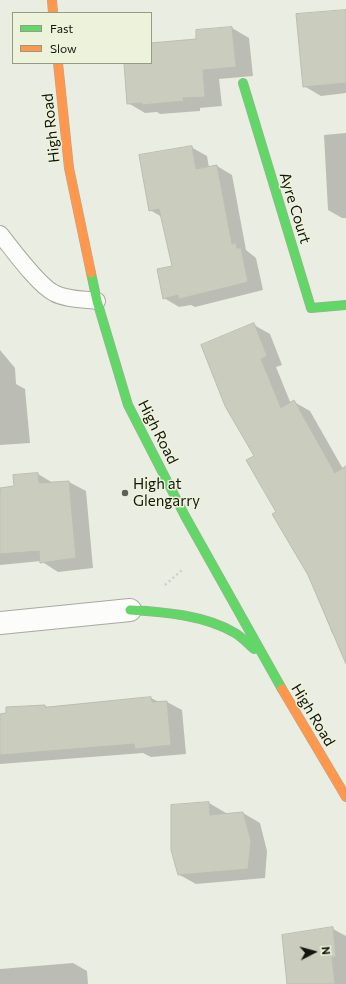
<!DOCTYPE html>
<style>
body{margin:0}
#map{position:relative;width:346px;height:984px;overflow:hidden;background:#eaede1;font-family:Commissioner,sans-serif}
canvas{display:block}
.legend{position:absolute;left:12px;top:12px;width:140px;height:52px;box-sizing:border-box;background:#edf3db;border:1px solid #969b89;margin:0;padding:5px 7px;list-style:none;font-size:12px;color:#14160e}
.legend li{display:flex;align-items:center;gap:8px;height:20px}
.legend b{width:20px;border:1px solid #969b89}
.north{position:absolute;left:294px;top:932px;width:40px;height:40px;-webkit-text-stroke:3px #edf3db;paint-order:stroke;rotate:84deg;font-size:11px;font-weight:700;line-height:16px;text-align:center;color:#14160e}
.north::after{content:'';display:block;margin:auto;width:14px;height:18px;background:#14160e;clip-path:polygon(50% 0,100% 100%,50% 72%,0 100%)}
</style>
<div id="map">
<canvas width="346" height="984"></canvas>
<ul class="legend">
<li><b style="height:5px;background:#63d668"></b>Fast</li>
<li><b style="height:5px;background:#ff974d"></b>Slow</li>
</ul>
<div class="north">N</div>
</div>
<script>
const ctx = document.querySelector('canvas').getContext('2d');
ctx.lineJoin = 'round';
function fill(path, color) {
  ctx.fillStyle = color;
  ctx.fill(path, 'evenodd');
}
function trace(path, color, width, dash) {
  ctx.strokeStyle = color;
  ctx.lineWidth = width;
  ctx.lineCap = dash ? 'butt' : 'round';
  ctx.setLineDash(dash || []);
  ctx.stroke(path);
}
function label(font, color, halo, rows, align = 'center') {
  ctx.font = font + ' Commissioner,sans-serif';
  ctx.lineWidth = 3;
  ctx.setLineDash([]);
  ctx.textBaseline = 'middle';
  ctx.strokeStyle = halo;
  ctx.fillStyle = color;
  for (const [text, x, y, turn = 0] of rows) {
    ctx.save();
    ctx.translate(x, y);
    ctx.rotate((+turn || 0) * Math.PI / 180);
    ctx.textAlign = isNaN(turn) ? turn : align;
    if (halo) ctx.strokeText(text, 0, 0);
    ctx.fillText(text, 0, 0);
    ctx.restore();
  }
}
fill(new Path2D(`
 M346,11V93L321,96L304,86Z
 M232,28L249,38L253,76L219,79L222,106L200,108V111L160,114L157,112L145,113L128,103L125,63H151V44L197,40Z
 M346,133V218H342L328,210L324,135Z
 M191,147L207,156L209,168L217,166L232,175L246,250L256,258L263,290L195,307L191,305L179,307L164,298L173,267L162,217L150,210Z
 M254,325L270,334L282,365L276,367L291,404L294,402L310,411L343,469L346,471V648L342,638L332,633L309,574L277,512L256,456Z
 M0,350L15,368L16,384L25,389L30,443L0,445Z
 M38,474L53,483L69,482L86,491L93,568L58,572L41,561L0,565V489L15,487Z
 M151,698L159,702H167L182,710L186,754L151,757L143,753L0,764V715L45,706L49,708Z
 M209,803L226,813V815L243,813L260,823L267,851L265,878L196,884L178,874Z
 M333,929L346,936V984H288Z
 M73,963L87,971L88,984H0V969Z`), '#0003');
const building = new Path2D(`
 M346,10V83L303,87L296,14Z
 M232,27L236,67L203,70L205,97L183,98L184,101L142,105V103L127,104L124,63H151V43L196,39V30Z
 M192,146L196,169L217,165L232,244L236,243L237,248H241L248,282L179,299L178,295L163,299L157,269L172,266L159,209L149,211L139,155Z
 M254,323L267,356L261,359L281,408L294,400L335,473L346,466V664L308,575L272,514L276,512L246,460L254,456L225,406L201,345Z
 M38,473L39,483L69,481L76,558L40,563L39,551L0,554V488L14,486L13,475Z
 M151,697L152,702L167,701L171,745L135,749L134,744L0,755V714L6,713V707L45,705V707Z
 M209,802L210,815L243,812L251,841L248,869L178,875L171,850V805Z
 M333,927L336,957H332L335,984H287L282,935Z`);
fill(building, '#cacdbe');
trace(building, '#babdb3', 1);
const lane = new Path2D(`
 M0,234C13,250 38,285 54,293C67,300 83,299 97,301`);
const street = new Path2D(`
 M0,623L130,610`);
const fast = new Path2D(`
 M243,83L311,308L346,305
 M91,273L97,301L128,405L185,516L282,689
 M130,610C164,612 205,615 235,633C242,637 248,644 254,649`);
const slow = new Path2D(`
 M52,0L53,13
 M58,63L69,168L91,273
 M282,689L346,797`);
trace(lane, '#a7a9a0', 18);
trace(street, '#a7a9a0', 24);
trace(fast, '#a7a9a0', 10);
trace(slow, '#a7a9a0', 10);
trace(new Path2D(`
 M165,585L182,570`), '#d0d0cd', 2.5, [2, 3]);
trace(lane, '#fcfcfa', 16);
trace(street, '#fcfcfa', 22);
trace(fast, '#63d668', 9);
trace(slow, '#ff974d', 9);
for (const [x, y, r, color] of [
 [125,493,4,"#5f6158"]
]) {
  const dot = new Path2D();
  dot.arc(x, y, r, 0, 2 * Math.PI);
  ctx.fillStyle = color;
  ctx.fill(dot);
  trace(dot, '#edf3db', 1.5);
}
label('15px', '#14160e', '#edf3db', [
 ["High Road",51,128,-96],
 ["Ayre Court",295,208,73],
 ["High Road",158,432,63],
 ["High Road",313,715,59]
]);
label('15px', '#14160e', '#edf3db', [
 ["High at",133,484],
 ["Glengarry",133,501]
], 'left');
</script>
